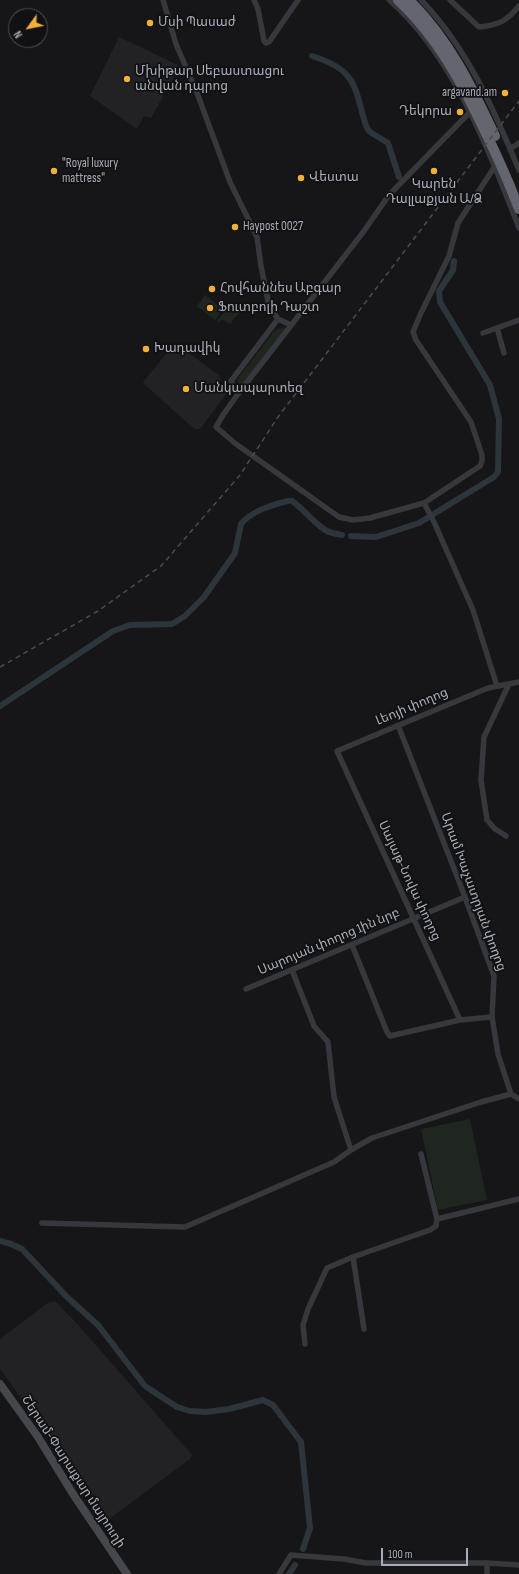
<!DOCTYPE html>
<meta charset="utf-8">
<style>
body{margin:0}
#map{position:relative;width:519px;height:1574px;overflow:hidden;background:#161618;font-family:"Sofia Sans Condensed",sans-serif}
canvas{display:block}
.north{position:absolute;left:8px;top:8px;width:40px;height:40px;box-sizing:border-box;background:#111113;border:1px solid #4d4f55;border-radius:50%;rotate:237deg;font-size:11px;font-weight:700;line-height:16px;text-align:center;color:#a8adb8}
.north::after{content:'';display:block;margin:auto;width:14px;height:18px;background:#f2b134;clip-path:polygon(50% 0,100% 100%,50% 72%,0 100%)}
.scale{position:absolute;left:381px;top:1548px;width:87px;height:18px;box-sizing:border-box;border:2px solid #a8adb8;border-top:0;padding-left:5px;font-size:12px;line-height:14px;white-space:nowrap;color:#a8adb8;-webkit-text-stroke:3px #111113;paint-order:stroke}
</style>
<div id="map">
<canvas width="519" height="1574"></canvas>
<div class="north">N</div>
<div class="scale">100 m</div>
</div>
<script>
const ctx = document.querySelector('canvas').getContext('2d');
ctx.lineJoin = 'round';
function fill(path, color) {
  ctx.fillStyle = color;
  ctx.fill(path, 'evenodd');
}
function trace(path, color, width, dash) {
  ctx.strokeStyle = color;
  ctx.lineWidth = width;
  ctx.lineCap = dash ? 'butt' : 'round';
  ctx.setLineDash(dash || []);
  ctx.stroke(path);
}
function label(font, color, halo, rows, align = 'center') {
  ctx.font = font + ' "Sofia Sans Condensed","Noto Sans Armenian",sans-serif';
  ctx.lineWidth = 3.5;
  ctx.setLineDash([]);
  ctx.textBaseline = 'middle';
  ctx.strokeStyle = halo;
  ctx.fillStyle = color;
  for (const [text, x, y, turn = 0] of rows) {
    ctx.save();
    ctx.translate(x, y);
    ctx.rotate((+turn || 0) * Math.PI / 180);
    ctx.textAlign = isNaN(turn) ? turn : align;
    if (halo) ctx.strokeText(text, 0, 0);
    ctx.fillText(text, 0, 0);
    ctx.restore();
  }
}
fill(new Path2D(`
 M119,37L180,66L151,118L144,116L137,129L90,96Z
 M175,343L220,376L221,380L220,385L228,392L200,429H196L192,427L144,384L143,382Z
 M55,1301L80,1327L192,1455L190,1459L109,1519L0,1369V1339L49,1302Z`), '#222225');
fill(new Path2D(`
 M205,295L223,309L215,320L197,306Z
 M229,305L240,312L230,324L223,320L218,322L217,321Z
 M285,327V330L244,385L240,386L237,381L239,377L275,330Z
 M470,1119L487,1200L438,1210L421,1129Z`), '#1e261f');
trace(new Path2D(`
 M312,56C357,70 354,86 366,126L370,132L388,143L399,177
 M292,501C305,510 315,525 327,531C331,533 337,534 342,535
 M351,536L376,537L419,523L494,477L498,472L499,419L490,385L440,302L439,291L453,270L454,261
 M0,706L113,631L130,625L172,624L185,616L204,597L235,553L241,524C250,512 273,504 288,501
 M0,1241L11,1244L22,1249L67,1297L98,1325L145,1386L177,1407L190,1411L206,1412L229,1409L263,1400L273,1405L301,1442L310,1528L303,1549
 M289,1574L295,1565`), '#2c353c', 6);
trace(new Path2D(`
 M163,0L176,44L197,93L230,182L257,237L261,266L269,306L278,319L291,325
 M254,0L258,9L264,41L266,43L269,42L298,0
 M389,0C453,55 489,151 519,228
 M421,0C467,47 494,110 519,170
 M450,0L479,27C499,25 507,21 519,6
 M470,112L389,195L364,231L238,394L223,415L216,427L236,444L339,517L353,520L370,518L424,503L480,466L482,461V455L471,422L416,340L413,332L421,313L449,256L458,223L495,166
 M510,149L519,143
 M497,328L504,353
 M483,333L519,320
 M238,394L231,381L278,319
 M424,503L434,522L473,610L497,686
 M398,725L465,897L494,976L492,1017L498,1054L511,1094
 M506,836L495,829L487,820L481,780L484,737L509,684
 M352,945L387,1032L390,1036L460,1020L492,1017
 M292,970L314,1026L328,1042L334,1097L351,1150
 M246,989L465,897
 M460,1020L337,751L488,688L519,682
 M511,1094L519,1099
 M421,1154L437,1219
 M42,1223L185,1227L334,1162L351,1150L372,1138L481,1102L511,1094
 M353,1257L364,1329
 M305,1344L303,1325L308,1309L327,1268L353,1257L430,1230L436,1226L437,1219L519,1199
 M487,1563V1574
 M279,1574L291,1555L344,1559L366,1563H487L519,1565`), '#37383d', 5.5);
trace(new Path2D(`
 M0,1384L38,1437L73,1494L127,1574`), '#45474d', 8);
trace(new Path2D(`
 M398,0C438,38 461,81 485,131C497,156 509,182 519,209
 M409,0C449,39 472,87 495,136`), '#63666e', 10);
trace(new Path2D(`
 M0,667L98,611L161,566L240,475L278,417L519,101`), '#4a4c52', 1.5, [5, 4]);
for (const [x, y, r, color] of [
 [150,23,4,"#f2b134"],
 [127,79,4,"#f2b134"],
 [505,93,4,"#f2b134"],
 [460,112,4,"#f2b134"],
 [54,171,4,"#f2b134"],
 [434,171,4,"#f2b134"],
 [301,178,4,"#f2b134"],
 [235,227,4,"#f2b134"],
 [212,289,4,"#f2b134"],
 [210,308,4,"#f2b134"],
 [146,349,4,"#f2b134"],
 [186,389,4,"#f2b134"]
]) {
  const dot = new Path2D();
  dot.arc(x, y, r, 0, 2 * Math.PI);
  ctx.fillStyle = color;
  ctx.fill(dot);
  trace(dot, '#111113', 1.5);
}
label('13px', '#a8adb8', '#111113', [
 ["Մսի Պասաժ",158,23],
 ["Մխիթար Սեբաստացու",135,72],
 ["անվան դպրոց",135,87],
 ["argavand.am",497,93,"right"],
 ["Դեկորա",452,112,"right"],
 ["\"Royal luxury",62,164],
 ["mattress\"",62,179],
 ["Վեստա",309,178],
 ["Կարեն",434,185,"center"],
 ["Դալլաքյան Ա/Ձ",434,200,"center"],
 ["Haypost 0027",243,227],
 ["Հովհաննես Աբգար",220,289],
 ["Ֆուտբոլի Դաշտ",218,308],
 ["Խադավիկ",154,349],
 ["Մանկապարտեզ",194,389]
], 'left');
label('13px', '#a8adb8', '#111113', [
 ["Լեոյի փողոց",412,707,-23],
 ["Սայաթ-Նովա փողոց",409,881,65],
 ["Արամ Խաչատրյան փողոց",473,892,70],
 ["Սարոյան փողոց 1ին նրբ",329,942,-23],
 ["Շերամ-Փարաքար մայրուղի",73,1472,57]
]);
</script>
